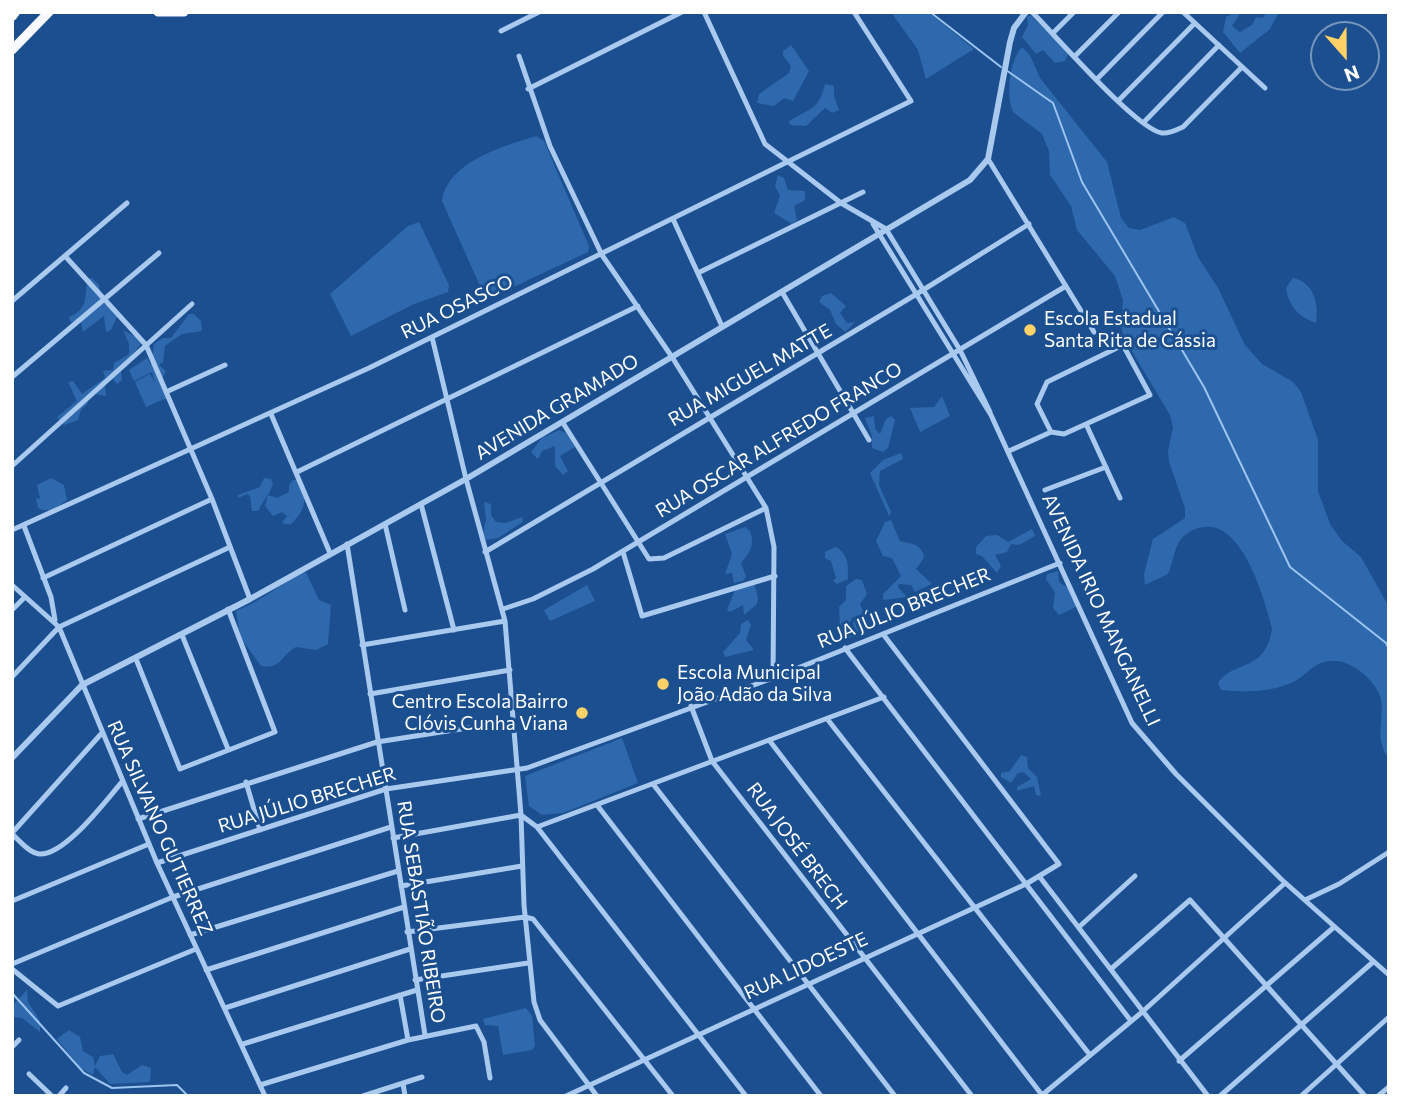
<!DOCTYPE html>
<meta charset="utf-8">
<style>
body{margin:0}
#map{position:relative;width:1401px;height:1108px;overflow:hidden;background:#1b4f8f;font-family:Commissioner,sans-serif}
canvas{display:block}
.frame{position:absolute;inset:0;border:14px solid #fff;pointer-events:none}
.north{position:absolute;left:1310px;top:21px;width:70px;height:70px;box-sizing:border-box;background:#1b4f8f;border:2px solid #7695bc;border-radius:50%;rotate:159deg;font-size:19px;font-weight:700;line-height:28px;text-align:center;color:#fff}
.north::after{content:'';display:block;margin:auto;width:24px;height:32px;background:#ffd166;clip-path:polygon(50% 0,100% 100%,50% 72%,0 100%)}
</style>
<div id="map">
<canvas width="1401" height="1108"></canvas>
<div class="frame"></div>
<div class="north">N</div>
</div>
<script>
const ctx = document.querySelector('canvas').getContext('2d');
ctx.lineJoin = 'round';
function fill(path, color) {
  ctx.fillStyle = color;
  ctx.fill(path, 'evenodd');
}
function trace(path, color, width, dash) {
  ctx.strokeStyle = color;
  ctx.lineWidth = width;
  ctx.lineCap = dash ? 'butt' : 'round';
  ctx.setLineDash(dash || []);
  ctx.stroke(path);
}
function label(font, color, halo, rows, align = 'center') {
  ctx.font = font + ' Commissioner,sans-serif';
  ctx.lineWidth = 6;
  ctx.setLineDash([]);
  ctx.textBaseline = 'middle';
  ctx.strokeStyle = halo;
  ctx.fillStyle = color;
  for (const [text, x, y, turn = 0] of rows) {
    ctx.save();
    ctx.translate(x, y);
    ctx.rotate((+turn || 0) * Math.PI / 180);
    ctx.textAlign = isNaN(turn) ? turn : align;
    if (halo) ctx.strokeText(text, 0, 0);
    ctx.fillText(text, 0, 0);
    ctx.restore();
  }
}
fill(new Path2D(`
 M891,12H928L974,49L926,79L918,50Z
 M1236,12H1241L1232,26L1240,32L1252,25L1256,17L1263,18L1266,12H1279L1270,29L1240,53L1223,32L1226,17Z
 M1030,15L1069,52L1065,61L1055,63L1043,50L1036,54L1022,37L1028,25L1027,17Z
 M791,45L809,71L793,101L784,98L774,106L757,103L759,94L789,73L791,66L783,56V51Z
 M1022,47L1030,55L1040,78L1107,162L1121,218L1129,228L1140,230L1174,217L1185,223L1198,257L1218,288L1245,345L1262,364L1293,382L1301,392L1318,440V491L1330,524L1342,541L1361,557L1389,607V759C1370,733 1391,710 1376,688C1363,669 1339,653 1317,665C1309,669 1303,677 1295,681C1274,692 1245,693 1221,690L1218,683C1233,660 1265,673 1272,629C1265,600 1243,523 1205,527C1197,527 1187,532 1181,539C1174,548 1173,563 1168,574L1145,585L1144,574L1153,539L1185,518V508L1169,462L1168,451L1173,427L1170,415L1124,338L1121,326L1123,300L1115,276L1077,230L1071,206L1050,175L1049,151L1042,134L1013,112C1006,95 1009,61 1022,47Z
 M825,84L834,86V96L839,110L832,113L825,108L806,126L790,125L789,121C810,108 819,110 825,84Z
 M536,136L544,141L589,246L588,252L494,296L488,295L480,286L442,201C447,162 504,146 536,136Z
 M778,175L784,178L788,190L805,191V200L794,206L797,220L792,224L774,213L780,196L775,186Z
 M419,222L449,285L448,292L414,304L351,336L330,294L408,226Z
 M92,278L99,285L103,304L113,307L118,315L111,330L106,332L104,316L83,332L81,322H70L69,317C88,309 85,298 87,280Z
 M1293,278C1314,282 1319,304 1316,323C1298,317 1289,306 1286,288Z
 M831,293L846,306L840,313L847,323L855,322L845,332L836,324L830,310L819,302L822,296Z
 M189,314H194L201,321L202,331L182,334L165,346L163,362L159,365L166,371L162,379L167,398L163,400L160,395L162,400L146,407L135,382L150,374L155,383L152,372L134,381L129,370L147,358L151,365L154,344L163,338H171Z
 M123,330L143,341L121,370L122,380L117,384L111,377L105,386L106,396L95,394L87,398L88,403L81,410L78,420L64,425L57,417L77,401L68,382L73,381L82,394L105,378L103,371L113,370L114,363L129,354V344Z
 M942,396L950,416L920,432L910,408L934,407Z
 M874,416L875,429L880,434L886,419L891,416L895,420L888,448L883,452L872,448V436L865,418Z
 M559,430L566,433L575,447L560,456L568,471L563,475L555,466V446L542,451L538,459L531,452L542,438Z
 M901,453L903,459L880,471L879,485L891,512L889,516L870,473L883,460Z
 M51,478L64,485L67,500C58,507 48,514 38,508L36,498L40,499L37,485Z
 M264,478L271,479L273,485L268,495L277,498L289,492V485L293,480H298C307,499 307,509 291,524H284L282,522L287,516L282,512L273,516L265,506L268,494L258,511H252L250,496L247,494L238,498V495L260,487Z
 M484,502L491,504V515L496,522L506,523L522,517L523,522L498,538L486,540L483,535L486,519Z
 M891,520L900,541C909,544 923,543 924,558L916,569L932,584L915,592L911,585L899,584L898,587L907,597L883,600V594L901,576L892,558L883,556L876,541L885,522Z
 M745,527L750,531C755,546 750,552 741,563L746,576L743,581L734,583L732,573L725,574L732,554L725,534Z
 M1032,529L1035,536L1019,545L1011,544L1007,552L995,555L1001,566L997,573L982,556L976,554V547L986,536L997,535L1008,542Z
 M836,547C849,555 848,565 848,579L837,584L833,581L836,578L831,561L825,558V552Z
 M301,570L307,574L319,600L331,605L328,644L316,650L296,647C282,654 281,670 261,666L240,637L236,611C260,601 281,586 301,570Z
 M1058,571L1059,582L1068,588L1078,606L1059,615L1053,608L1055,593L1046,579L1047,574Z
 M856,579L862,580L867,594L860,604L864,613L852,618L848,627L854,630L853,622L861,619L865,630L845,640L840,627L839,607L846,600V586Z
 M754,583L758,598L757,604L744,615L743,605L730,612L727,610L735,590Z
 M587,585L595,601L550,621L544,610Z
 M748,620L751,625L746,640L754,650L725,657L723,652L740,633L741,624Z
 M622,738L638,783L563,813L542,815L529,806L525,776Z
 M1021,755L1027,757L1028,768L1037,777L1041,796L1036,795L1034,786L1017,791V787L1031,779L1023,772L1018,773L1011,783L1001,777V773L1010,771Z
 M27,990L28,1002L40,1021V1032L22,1018L12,1017V1006Z
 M526,1008L532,1016L535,1046L532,1050L503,1055L498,1026L485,1025L483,1019Z
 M69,1030L80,1037L83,1051L93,1057L95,1066L100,1056L113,1054L122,1072L127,1075L142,1065L151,1068L150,1082L110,1084L95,1067L93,1075L81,1069L57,1039Z`), '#2e69ad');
trace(new Path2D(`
 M930,12L1001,67
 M1006,70L1053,103L1082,182L1204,387L1290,567L1386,643L1389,649
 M12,993L84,1073L112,1088L177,1085L188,1096`), '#9cc4f0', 2);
trace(new Path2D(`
 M704,12L765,144L841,203L886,229L960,350L990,412
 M1032,12C1056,36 1136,129 1162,133C1170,134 1176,130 1183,127L1242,67
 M1183,12L1265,88
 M501,31L539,12
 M1053,33L1074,12
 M519,56L550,146L602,255L672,357L766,508L774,547L773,678
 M1075,56L1119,12
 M1098,78L1163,12
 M528,89L682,12
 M1118,101L1195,23
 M1144,122L1219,45
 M988,159L1094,332
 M673,219L722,326
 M873,224L991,415L1132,723L1176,774L1281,879L1389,975
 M65,256L146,345L212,499L250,599
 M698,273L863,192
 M782,292L869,440
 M12,301L127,203
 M432,337L466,479L505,621L521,815L524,905L534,1002L540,1020L597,1096
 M12,377L159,253
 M166,392L225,365
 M271,414L330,553
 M563,423L649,559L664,558L766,508
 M1086,424L1120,498
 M1009,451L1051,432L1064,434L1150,395L1123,345L1047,382L1037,404L1051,432
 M12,466L192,304
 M297,472L638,306
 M1045,490L1106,467
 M421,504L454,630
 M385,524L405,610
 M24,526L51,597L55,620
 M12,530L369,368L911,101L854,12
 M347,544L425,1035
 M485,552L915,295L1029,224
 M623,552L642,616L775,576
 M43,578L212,499
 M12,585L59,627L157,863L265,1096
 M503,609L533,599L593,569L1066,286
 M12,610L25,597
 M182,635L228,749
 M362,645L505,621
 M845,648L1131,1021
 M136,659L180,769L275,732L228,609
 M12,677L59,627L230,547
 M370,694L510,670
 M691,706L712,761L972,1096
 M828,720L1090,1055
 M769,740L1042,1095
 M246,782L260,830
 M653,784L895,1096
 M597,805L821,1096
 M138,819L377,742L512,721
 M537,827L746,1096
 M12,833L101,734
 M12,834C19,840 29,853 39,854C65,856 106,800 122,782
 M393,838L521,815L537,827L884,697
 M157,863L386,789L527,768L773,678L1060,563
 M1039,876L1208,1096
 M401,886L522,866
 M1305,900L1339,884L1389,852
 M12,901L149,844
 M1079,927L1135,876
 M407,932L525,917L533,919L673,1096
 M190,935L398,871
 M12,964L173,897L391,827
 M12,969L58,1006L196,949
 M1111,969L1190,900L1365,1096
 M206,970L404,907
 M415,980L528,963
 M400,995L408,1040
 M225,1008L410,949
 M243,1044L417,990
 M12,1047L19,1040
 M1179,1061L1333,928
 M29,1074L52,1096
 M403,1083L405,1096
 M260,1085L408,1040L476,1026L484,1042L490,1078
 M59,1096L66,1088
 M363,1096L422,1077
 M566,1096L1026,884L1059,864L883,634
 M1041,1096L1141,1013L1285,883
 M1220,1096L1373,962
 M1301,1096L1389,1017
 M1378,1096L1389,1087`), '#a9c9ee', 5);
trace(new Path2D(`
 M12,758L82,685L250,599L466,479L970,180L988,159L1010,42L1014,28L1026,12`), '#a9c9ee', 6);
trace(new Path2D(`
 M158,12H184
 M12,50L49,12`), '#f8faff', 9);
trace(new Path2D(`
 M12,16L15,12`), '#fff', 10);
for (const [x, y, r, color] of [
 [1030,330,7,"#ffd166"],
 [663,684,7,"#ffd166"],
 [582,713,7,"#ffd166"]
]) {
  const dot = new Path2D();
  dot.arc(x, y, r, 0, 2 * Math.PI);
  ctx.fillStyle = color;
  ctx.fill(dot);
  trace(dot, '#1b4f8f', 2.5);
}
label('19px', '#fff', '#1b4f8f', [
 ["RUA OSASCO",457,307,-26],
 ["RUA MIGUEL MATTE",750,375,-30],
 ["AVENIDA GRAMADO",557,407,-31],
 ["RUA OSCAR ALFREDO FRANCO",779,440,-31],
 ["RUA JÚLIO BRECHER",904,608,-22],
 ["AVENIDA IRIO MANGANELLI",1101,610,65],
 ["RUA JÚLIO BRECHER",307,800,-17],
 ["RUA SILVANO GUTIERREZ",160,828,66],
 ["RUA JOSÉ BRECH",797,846,53],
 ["RUA SEBASTIÃO RIBEIRO",421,912,81],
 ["RUA LIDOESTE",806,966,-25]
]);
label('19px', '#fff', '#1b4f8f', [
 ["Escola Estadual",1044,319],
 ["Santa Rita de Cássia",1044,341],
 ["Escola Municipal",677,673],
 ["João Adão da Silva",677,695],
 ["Centro Escola Bairro",568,702,"right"],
 ["Clóvis Cunha Viana",568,724,"right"]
], 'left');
</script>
